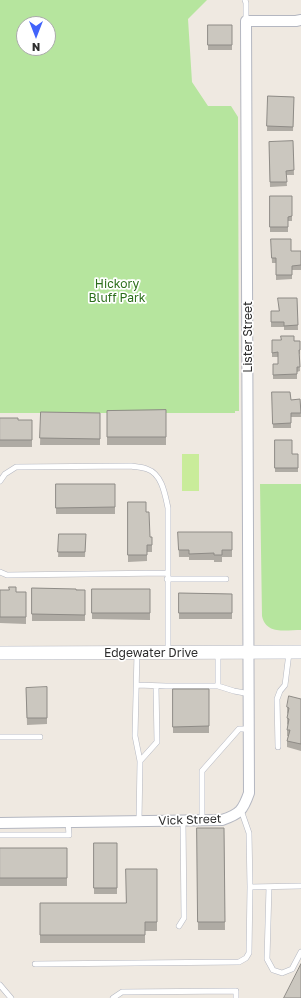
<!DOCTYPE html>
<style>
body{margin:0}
#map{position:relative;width:301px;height:998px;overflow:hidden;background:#efe9e1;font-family:"Golos Text",sans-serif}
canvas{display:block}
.north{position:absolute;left:16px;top:16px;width:40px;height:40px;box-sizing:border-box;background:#fff;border:1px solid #ababab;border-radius:50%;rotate:180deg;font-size:11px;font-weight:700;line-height:16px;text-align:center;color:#2e2e2e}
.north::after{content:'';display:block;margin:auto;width:14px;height:18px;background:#4264fb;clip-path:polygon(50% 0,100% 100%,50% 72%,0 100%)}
</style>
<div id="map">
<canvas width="301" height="998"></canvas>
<div class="north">N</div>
</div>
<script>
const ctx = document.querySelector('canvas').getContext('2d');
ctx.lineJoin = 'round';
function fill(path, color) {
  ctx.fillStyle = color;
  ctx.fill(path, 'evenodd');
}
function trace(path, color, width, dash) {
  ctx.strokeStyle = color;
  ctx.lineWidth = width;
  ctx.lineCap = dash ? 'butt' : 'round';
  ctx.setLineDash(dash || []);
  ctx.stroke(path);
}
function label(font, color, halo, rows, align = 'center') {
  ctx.font = font + ' "Golos Text",sans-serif';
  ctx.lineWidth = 3.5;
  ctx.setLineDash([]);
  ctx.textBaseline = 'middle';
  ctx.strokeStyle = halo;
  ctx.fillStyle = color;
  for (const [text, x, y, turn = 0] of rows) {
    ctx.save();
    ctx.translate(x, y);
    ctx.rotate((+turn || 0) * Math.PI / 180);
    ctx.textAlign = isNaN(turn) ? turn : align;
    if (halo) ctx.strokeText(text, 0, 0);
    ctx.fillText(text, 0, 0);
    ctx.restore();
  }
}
fill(new Path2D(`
 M0,0H207L188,19L192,82L208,106H231L238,117L239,411H235V413H0ZM24,24H48V48H24Z
 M260,484H301V630C286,630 266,635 262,616Z`), '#b6e59e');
fill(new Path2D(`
 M182,454H199V491H182Z`), '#c9ec9a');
const service = new Path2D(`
 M245,0L246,3V21
 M0,481L5,474L16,467L131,466C136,467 142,467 147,469C162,474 165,494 168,508V652
 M0,572L7,575L167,573
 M167,579H226
 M137,653L135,736L140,761L139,821
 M137,685L166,686H218V652
 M218,686L234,691L250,694
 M0,737H40
 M278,747L277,699L280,691L285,685L289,653
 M140,761L157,742L156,686
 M241,810L249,833L250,887L301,886
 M202,821V771L239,729H250
 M0,835H69L68,822
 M269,887L267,959L273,970L282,973L292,969L301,952
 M179,926L184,918L183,821
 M35,964L239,962L246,958L249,953L250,887
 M0,985L11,998
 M113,998L122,992L236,991V998`);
const minor = new Path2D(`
 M0,823L222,820C240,814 243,810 249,793L246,21H296L301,20`);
const tertiary = new Path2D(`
 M0,653L301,652`);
trace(service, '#b4b7c1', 6);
trace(minor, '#b4b7c1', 12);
trace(tertiary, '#b4b7c1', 14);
trace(service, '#fff', 5);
trace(minor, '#fff', 10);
trace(tertiary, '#fff', 13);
fill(new Path2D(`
 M208,25H232V50H208Z
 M268,96L294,97L293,131H267Z
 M293,141L294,175H286L287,186L270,187L269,142Z
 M270,196H292V221H288V232H270Z
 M271,239L291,251H301V270H292V279L276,280V263H272Z
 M297,298L298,330H284V327H271V311H279Z
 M272,340L300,341V354H299L300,371L297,372V379H273V364H278V357H272Z
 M272,392L291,400L300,399L301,417H291V428H273Z
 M166,410V445H107V411Z
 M41,412L100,413V445H40Z
 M0,418L18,420H32V447H0Z
 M275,440L292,454H298V472H275Z
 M56,484H115V514H56Z
 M128,502L146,512L150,537H152V552H147V561L128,562Z
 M178,532H232V557H222V562H214V560H189V557H179Z
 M59,534H86L85,557H58Z
 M32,588L85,590V621H32Z
 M92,589H150V620L92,619Z
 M0,590L16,592H26V624L0,623Z
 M179,593L232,594V619H179Z
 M26,688L47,718V724L27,725Z
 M173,689H209V733H173Z
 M301,699V751L287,747V741L288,736H287V730L288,725L287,724V718L288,714L287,713V707Z
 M197,828H224L225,930H198Z
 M94,843H117V894H94Z
 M0,848H67V886H0Z
 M157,869V931H145V943H40V903H126Z`), '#afaba4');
const building = new Path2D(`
 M208,25H232V45H208Z
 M268,96L294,97L293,127L267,126Z
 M293,141L294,170L286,171L287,182H270L269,142Z
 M270,196H292V216L288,217V227H270Z
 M271,239H291V251H301V265L292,266V275H276V258H272Z
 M278,298H297L298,325L284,326V322H271V311H279Z
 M281,336H294V341H300V350H299L300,367H297V374L273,375V364H278V352L272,353V340H281Z
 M272,392H290L291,400L300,399L301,413H291V423L273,424Z
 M166,410V437H107V411Z
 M41,412L100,413V439L40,438Z
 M0,418H18V420H32V440H0Z
 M275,440H292V454H298V468H275Z
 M56,484H115V507L56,508Z
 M128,502H146V512H149L150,537H152V545H147V555H128Z
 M178,532H232V550H222V555H214V553L189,554V550H179Z
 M59,534H86L85,552H58Z
 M9,587H16V592H26V617H0V590H9Z
 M32,588L76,589V590H85V615L32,614Z
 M92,589H150V613H92Z
 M179,593L232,594V613H179Z
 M47,687V718H27L26,688Z
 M173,689H209V726L173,727Z
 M289,696L301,699V744L287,741L290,730H287L289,719L287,718L289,708L287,707Z
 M197,828H224L225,922H198Z
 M94,843H117V888H94Z
 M0,848H67V878H0Z
 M126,869H157V922H145V935H40V903H126Z
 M301,964V998H284Z`);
fill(building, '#cbc7bf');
trace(building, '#8e8b86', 1);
label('12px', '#2c6e1b', '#fff', [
 ["Hickory",117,284],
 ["Bluff Park",117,298]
]);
label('12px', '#2e2e2e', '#fff', [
 ["Lister Street",248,337,-90],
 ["Edgewater Drive",151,653],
 ["Vick Street",190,820,-2]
]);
</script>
